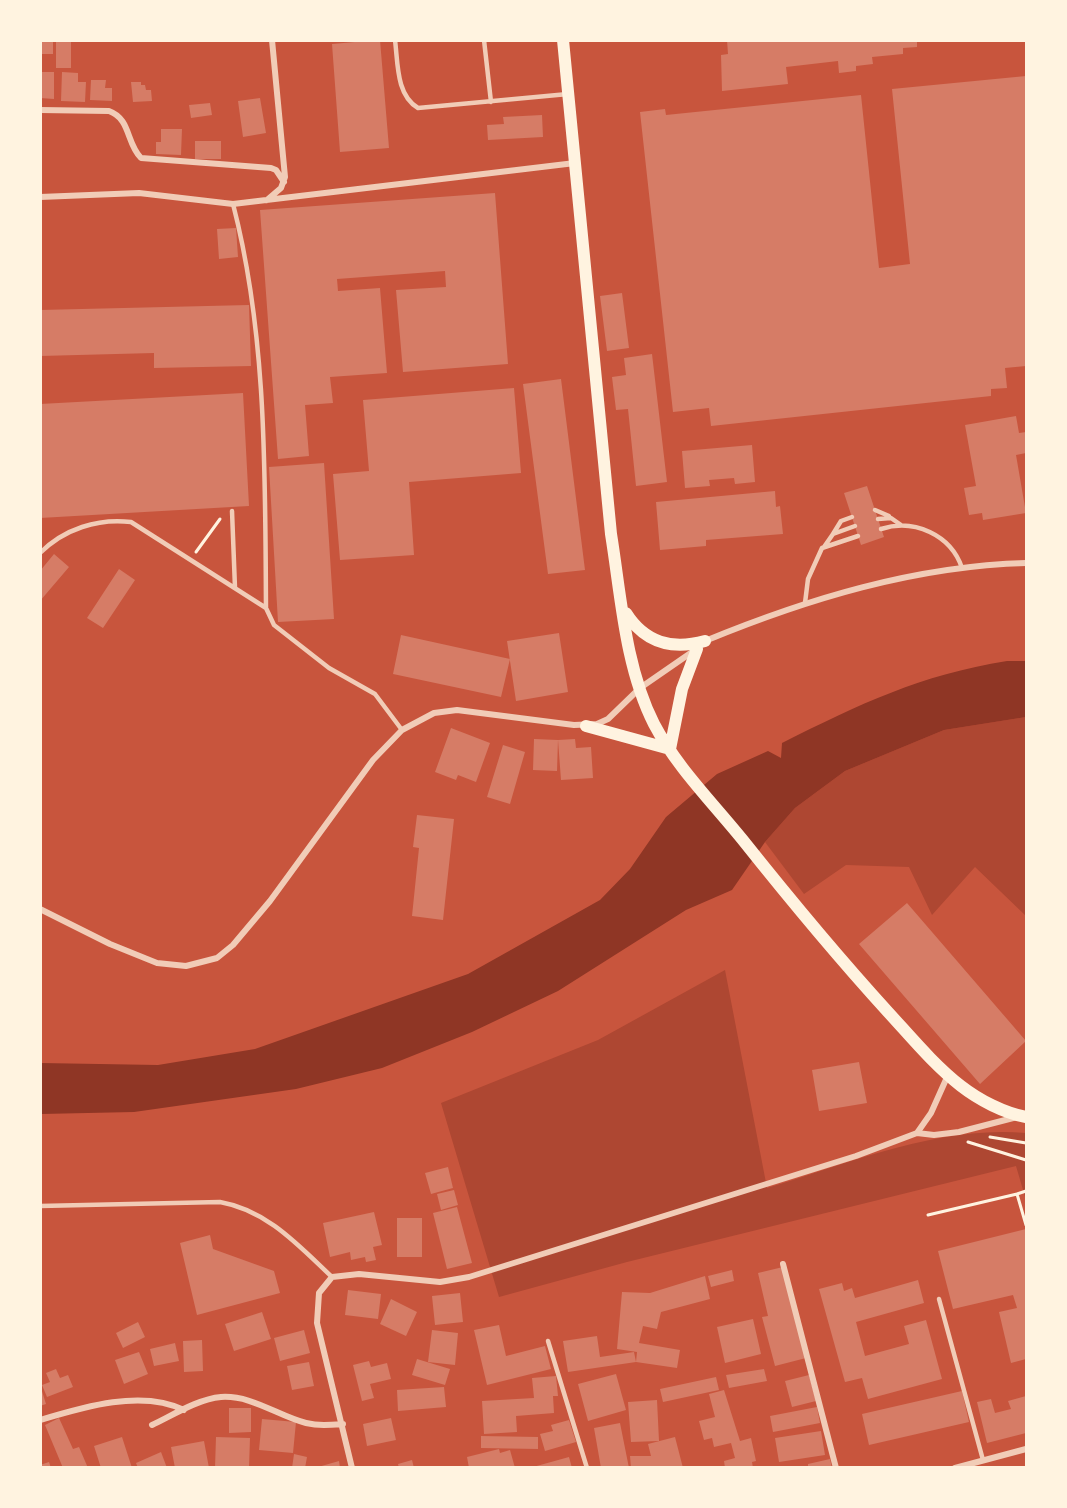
<!DOCTYPE html>
<style>
body{margin:0}
#map{position:relative;width:1067px;height:1508px;overflow:hidden;background:#c8553d;font-family:Overpass,sans-serif}
canvas{display:block}
.frame{position:absolute;inset:0;border:42px solid #fff3e0;pointer-events:none}
</style>
<div id="map">
<canvas width="1067" height="1508"></canvas>
<div class="frame"></div>
</div>
<script>
const ctx = document.querySelector('canvas').getContext('2d');
ctx.lineJoin = 'round';
function fill(path, color) {
  ctx.fillStyle = color;
  ctx.fill(path, 'evenodd');
}
function trace(path, color, width, dash) {
  ctx.strokeStyle = color;
  ctx.lineWidth = width;
  ctx.lineCap = dash ? 'butt' : 'round';
  ctx.setLineDash(dash || []);
  ctx.stroke(path);
}
fill(new Path2D(`
 M1026,717V916L975,867L932,915L909,867L846,865L804,894L765,842L795,808L845,771L944,730Z
 M725,970L767,1188C850,1163 939,1125 1026,1133V1200L1016,1166L627,1262L499,1297L441,1103L598,1040Z`), '#ae4732');
fill(new Path2D(`
 M1007,661H1026V717L944,730L845,771L795,808L765,842L732,890L686,910L558,991L472,1032L382,1068L296,1089L134,1112L41,1114L40,1063L158,1065L255,1049L468,974L600,900L630,869L666,817L717,774L768,751L781,758L782,743C860,704 920,675 1007,661Z`), '#8f3625');
fill(new Path2D(`
 M41,40H53V54H41Z
 M56,40H71V68H56Z
 M377,40H380L389,148L340,152L332,44Z
 M727,40H917V47L903,48V54L872,57L873,64L856,66V71L839,73L838,61L786,67L788,84L722,91L721,55L728,54Z
 M40,72H54V99L40,98Z
 M62,72L78,73V82H86L85,102L61,101Z
 M1026,76V366L1005,368L1007,388L991,389V396L711,426L709,408L673,412L640,112L665,109L666,115L861,95L879,268L910,264L892,89Z
 M91,80H106L105,88H112V101L90,100Z
 M131,82H141V85H145L146,90H151L152,101L133,102Z
 M260,98L266,133L243,137L238,101Z
 M210,103L212,115L191,118L189,105Z
 M542,115L543,137L488,140L487,125L504,124L503,117Z
 M161,129H182L181,155L156,154V142H161Z
 M195,141H221V159H195Z
 M495,193L508,364L403,372L396,290L446,287L445,271L337,279L338,291L380,288L387,373L330,377L333,403L305,405L309,456L278,459L260,210Z
 M236,228L238,257L219,259L217,229Z
 M622,293L629,348L607,351L600,296Z
 M249,305L251,366L154,368V353L40,356V310Z
 M652,354L667,482L636,486L628,409L616,410L612,377L626,375L624,358Z
 M561,379L585,570L548,574L523,384Z
 M514,388L521,473L409,482L414,555L340,560L333,474L369,471L363,400Z
 M243,393L249,506L40,518V404Z
 M1016,416L1019,433L1026,432V453L1016,455L1026,513L983,520L982,513L969,515L964,488L976,486L965,425Z
 M752,445L755,482L735,484L734,478L709,480L710,486L685,488L682,451Z
 M324,463L334,619L278,622L269,467Z
 M867,486L884,537L861,545L844,493Z
 M775,491L776,507L780,506L783,534L706,540V546L660,550L656,502Z
 M54,554L69,567L40,601V571Z
 M119,569L135,580L103,628L87,618Z
 M559,633L568,692L516,701L507,641Z
 M401,635L510,659L501,697L393,674Z
 M451,728L490,743L476,782L458,775L456,780L435,772Z
 M534,739L558,740L557,771L533,770Z
 M575,739L576,748L591,747L593,778L561,780L558,740Z
 M503,745L525,752L510,804L487,797Z
 M417,815L454,819L443,920L412,916L419,848L413,847Z
 M907,903L1026,1041L980,1084L859,944Z
 M859,1062L867,1103L819,1111L812,1070Z
 M448,1167L453,1188L431,1194L425,1173Z
 M454,1190L458,1205L441,1210L437,1194Z
 M457,1207L472,1263L447,1269L433,1213Z
 M374,1212L382,1245L373,1247L376,1260L366,1262L365,1257L351,1260L350,1252L330,1257L323,1223Z
 M397,1218H422V1257H397Z
 M1026,1229V1359L1011,1363L999,1312L1017,1308L1013,1295L953,1309L938,1251Z
 M210,1235L213,1249L274,1271L280,1293L197,1315L180,1243Z
 M783,1267L806,1358L775,1366L762,1317L768,1316L758,1273Z
 M732,1270L734,1281L711,1287L708,1276Z
 M705,1276L710,1299L661,1312L657,1329L643,1326L639,1343L680,1350L677,1368L636,1362L637,1352L617,1349L622,1292L650,1293Z
 M918,1280L924,1303L856,1322L865,1356L909,1344L904,1326L926,1320L942,1379L868,1399L862,1378L845,1382L819,1289L842,1283L844,1291L852,1288L855,1298Z
 M348,1290L381,1294L378,1319L345,1315Z
 M460,1293L463,1322L435,1325L432,1296Z
 M391,1299L417,1312L406,1336L380,1324Z
 M262,1312L271,1339L234,1351L225,1324Z
 M753,1319L761,1354L725,1363L717,1327Z
 M138,1322L145,1337L123,1348L116,1333Z
 M499,1325L506,1356L545,1346L551,1369L487,1385L474,1330Z
 M304,1330L310,1353L280,1361L274,1338Z
 M432,1330L458,1333L455,1365L428,1362Z
 M597,1336L600,1357L634,1352L636,1362L568,1372L563,1341Z
 M202,1340L203,1371L184,1372L183,1341Z
 M175,1343L179,1361L154,1366L150,1349Z
 M139,1352L148,1374L124,1384L115,1360Z
 M417,1359L450,1369L445,1385L412,1375Z
 M369,1361L371,1367L387,1363L391,1379L370,1384L374,1398L362,1401L353,1365Z
 M309,1362L314,1386L292,1390L287,1366Z
 M56,1369L60,1378L68,1375L73,1387L47,1397L42,1385L50,1382L46,1373Z
 M764,1369L767,1381L729,1388L726,1375Z
 M616,1374L626,1410L588,1421L578,1384Z
 M809,1375L816,1401L792,1407L785,1381Z
 M556,1376L558,1396H553L554,1413L516,1416L517,1432L484,1434L482,1401L534,1398L532,1378Z
 M716,1377L719,1390L663,1402L660,1389Z
 M444,1387L446,1407L398,1411L397,1390Z
 M41,1388L46,1404L40,1406V1389Z
 M724,1390L740,1441L751,1438L756,1461L752,1462L753,1468H725L724,1461L735,1458L731,1443L714,1447L712,1438L704,1440L699,1421L715,1417L709,1394Z
 M962,1391L969,1422L869,1445L862,1414Z
 M1026,1396V1433L987,1443L977,1402L991,1399L995,1413L1011,1409L1008,1401Z
 M657,1400L659,1441L631,1442L628,1402Z
 M817,1407L820,1423L773,1432L770,1416Z
 M229,1408H251V1432L229,1433Z
 M59,1418L73,1449L79,1447L88,1468H63L45,1425Z
 M391,1418L396,1440L367,1446L363,1424Z
 M262,1419L296,1422L293,1453L259,1450Z
 M569,1420L576,1442L545,1451L540,1434L553,1431L551,1425Z
 M620,1423L629,1468H601L594,1428Z
 M821,1431L825,1455L779,1462L775,1438Z
 M481,1436L538,1437V1449L481,1448Z
 M122,1437L132,1468H101L94,1446Z
 M216,1437L250,1438L249,1468H215Z
 M675,1437L683,1468H631L630,1456H651L648,1444Z
 M204,1441L209,1468H175L171,1447Z
 M499,1449L500,1453L510,1450L515,1468H469L467,1457Z
 M161,1452L167,1468H138L136,1463Z
 M294,1454L307,1457L305,1468H292Z
 M569,1457L572,1468H533V1467Z
 M830,1459L832,1468H808V1464Z
 M412,1460L414,1468H399L398,1464Z
 M339,1461L340,1468H318V1467Z
 M49,1462L51,1468H40V1465Z`), '#d67c66');
trace(new Path2D(`
 M196,552L220,519
 M990,1137L1026,1143
 M968,1142L1026,1160
 M1026,1191L1017,1194L1026,1225
 M928,1215L1017,1194`), '#fff3e0', 3);
trace(new Path2D(`
 M395,40C398,63 396,95 418,108L568,94
 M484,40L491,102
 M233,204C267,335 265,473 266,608L274,625L329,668L375,694L402,730
 M875,510L889,516
 M232,511L235,588
 M878,519L891,518L901,525
 M881,529C914,518 951,535 962,568
 M833,534L841,521L852,517
 M824,547L833,534L855,526
 M40,553C64,529 98,518 131,522L266,608
 M805,603L808,579L822,548L858,536
 M40,1206L220,1202C267,1210 299,1246 332,1277
 M939,1299L983,1460
 M548,1341L587,1468`), '#f1ccb7', 4.5);
trace(new Path2D(`
 M40,110L109,111C131,119 126,143 141,158L271,168L276,170L284,182
 M40,197L139,193L233,204L575,163
 M267,200L281,188L285,177L272,40
 M705,641C807,599 915,566 1026,563
 M40,909L110,944L157,963L186,966L217,958L233,945L270,901L373,760L402,730L434,713L457,710L574,725L597,724L608,719L640,688L695,650
 M917,1133L931,1113L948,1075
 M783,1264L836,1468
 M40,1420C83,1407 142,1389 184,1410
 M152,1425C173,1415 198,1399 221,1397C252,1395 278,1416 306,1423C319,1426 330,1425 343,1424
 M352,1468L317,1323L319,1293L332,1277L359,1274L440,1282L469,1277L856,1156L917,1133L934,1135L959,1132L1017,1117
 M955,1468L1026,1449`), '#f1ccb7', 6);
trace(new Path2D(`
 M563,40L611,534C621,596 625,667 654,724C676,766 712,802 742,839C789,898 837,956 888,1012C911,1037 934,1065 961,1086C979,1100 1004,1113 1026,1117
 M626,613C645,643 672,650 705,641
 M586,726L670,749L682,689L697,649`), '#fff3e0', 12);
</script>
